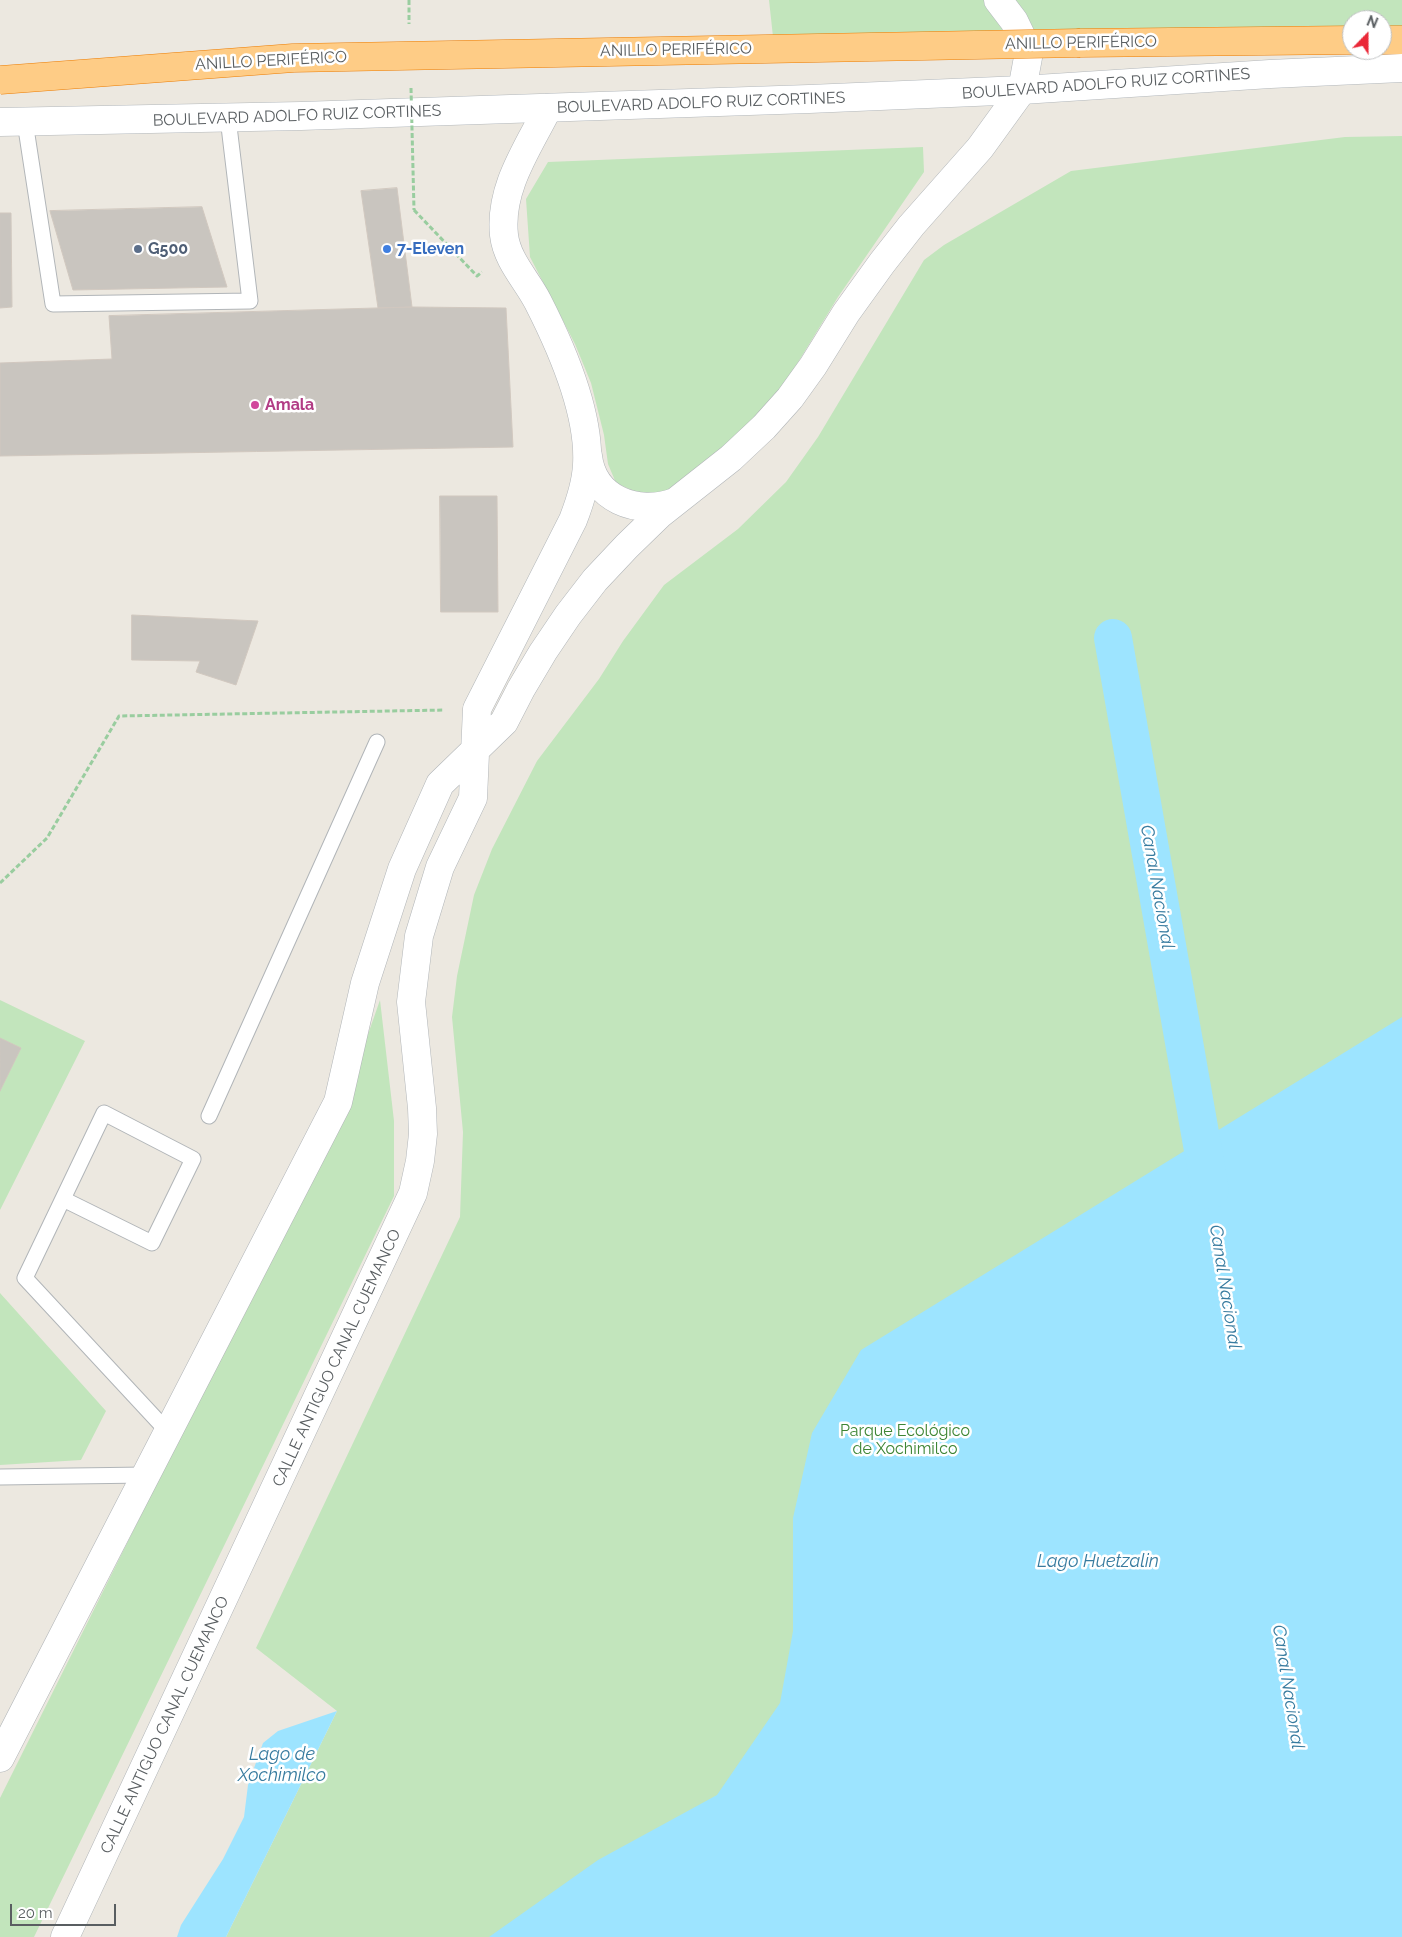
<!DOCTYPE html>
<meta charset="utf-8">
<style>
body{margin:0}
#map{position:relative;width:1402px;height:1937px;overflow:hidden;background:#ece8e0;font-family:Raleway,sans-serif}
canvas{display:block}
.north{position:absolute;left:1342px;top:10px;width:50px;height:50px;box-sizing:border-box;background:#fff;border:1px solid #bdbfc0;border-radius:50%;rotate:22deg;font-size:14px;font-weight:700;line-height:20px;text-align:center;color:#595e61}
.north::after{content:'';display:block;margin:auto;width:18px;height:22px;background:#ea2838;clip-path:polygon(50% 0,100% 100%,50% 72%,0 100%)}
.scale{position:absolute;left:10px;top:1904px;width:106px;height:22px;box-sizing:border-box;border:2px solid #595e61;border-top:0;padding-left:6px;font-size:15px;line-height:18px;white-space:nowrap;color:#595e61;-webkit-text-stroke:4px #fff;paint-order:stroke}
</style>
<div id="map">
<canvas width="1402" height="1937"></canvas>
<div class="north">N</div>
<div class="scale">20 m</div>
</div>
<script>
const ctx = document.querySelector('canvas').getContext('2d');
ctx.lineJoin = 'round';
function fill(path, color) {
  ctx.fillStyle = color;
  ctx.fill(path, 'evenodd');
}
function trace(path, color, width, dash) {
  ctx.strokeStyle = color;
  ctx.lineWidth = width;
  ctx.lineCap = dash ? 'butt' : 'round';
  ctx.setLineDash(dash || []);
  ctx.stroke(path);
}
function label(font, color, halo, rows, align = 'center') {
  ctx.font = font + ' Raleway,sans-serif';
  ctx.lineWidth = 5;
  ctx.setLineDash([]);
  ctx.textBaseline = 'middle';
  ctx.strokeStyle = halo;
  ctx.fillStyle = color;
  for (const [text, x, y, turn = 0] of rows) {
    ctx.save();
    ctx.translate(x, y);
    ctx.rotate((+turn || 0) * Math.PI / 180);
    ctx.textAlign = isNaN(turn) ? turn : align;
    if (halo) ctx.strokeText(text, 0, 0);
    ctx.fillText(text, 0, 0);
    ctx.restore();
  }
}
fill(new Path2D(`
 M769,0H1402V43L1382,42V20H1352V41L774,46Z
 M1402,136V1937H226L337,1711L256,1648L460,1217L463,1132L452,1017L457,976L474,895L492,849L537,761L599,679L623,641L664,585L738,529L786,482L818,437L924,260L944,245L1071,171L1345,137Z
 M923,147L924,172L838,297L781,390L742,435L686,484L657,495L636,492L616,483L608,464L604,435L591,383L575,344L530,257L526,199L548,162Z
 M0,1000L85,1041L0,1210Z
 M380,1000L394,1121V1196L34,1937H0V1798L338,1120Z
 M0,1293L106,1411L81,1460L0,1465Z`), '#c2e5bc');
fill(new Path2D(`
 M1402,1017V1937H489L598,1860L717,1795L780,1703L793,1631V1518L812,1433L861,1350Z
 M337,1711L226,1937H177L181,1925L223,1859L244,1817L248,1785L263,1743L278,1731Z`), '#9de4ff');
trace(new Path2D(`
 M1113,638L1210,1190`), '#9de4ff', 38);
const building = new Path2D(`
 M397,188L412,307L378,308L361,191Z
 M202,207L227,287L73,290L50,211Z
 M0,213H11L12,307L0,308Z
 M412,307L506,308L513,447L0,456V363L112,359L109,316Z
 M440,496H497L498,612H441Z
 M132,615L258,621L236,685L196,672L200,661L132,660Z
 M0,1038L21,1048L0,1091Z`);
fill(building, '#c9c5bf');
trace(building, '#d1c8bf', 1);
const service = new Path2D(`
 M25,122L53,304L250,301L228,118
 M209,1116L377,742
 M63,1199L152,1243L193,1159L104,1113L25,1278L168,1432
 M0,1477L146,1475`);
const minor = new Path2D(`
 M588,456C593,499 637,516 675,502
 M0,1758L338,1102L365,983L402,869L440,784L504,722L521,689L543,652L568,615L595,580L627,546L660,514L731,458L764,427L790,398L813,366L846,313L882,263L911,226L980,148L1022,90
 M65,1937L413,1193L420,1161L423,1134L422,1108L411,1002L419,936L440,867L473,798L477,709L573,520C580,502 586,484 587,465C590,414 561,347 538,302C527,280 507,261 504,235C499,188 528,148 548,108`);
const secondary = new Path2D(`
 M998,0L1014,21L1029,52L1022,90
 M0,122L301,116L809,99L1022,90L1270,74L1402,68`);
const motorway = new Path2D(`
 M1382,40H1402
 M1080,43L1352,40`);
trace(service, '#b1b5b8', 17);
trace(minor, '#b1b5b8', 29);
trace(secondary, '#b2b7bb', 29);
trace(motorway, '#ec7c00', 29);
trace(new Path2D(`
 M414,210L477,276L482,272
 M0,883L47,838L119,716L444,710`), '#99cd9f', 3, [5, 2.5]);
trace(service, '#fff', 15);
trace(minor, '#fff', 28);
trace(secondary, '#fff', 28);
trace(motorway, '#fecc86', 28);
const motorwayBridge = new Path2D(`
 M0,80L293,58L1080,43`);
trace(motorwayBridge, '#ec7c00', 29, []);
trace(new Path2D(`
 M409,0V24
 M411,88L414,210`), '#99cd9f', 3, [5, 2.5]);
trace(motorwayBridge, '#fecc86', 28);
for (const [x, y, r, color] of [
 [138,249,5,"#5c6f8a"],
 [387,249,5,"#3f7fe0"],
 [255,405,5,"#d1479c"]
]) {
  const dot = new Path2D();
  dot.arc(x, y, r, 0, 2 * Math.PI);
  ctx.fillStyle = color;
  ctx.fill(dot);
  trace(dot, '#fff', 2);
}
label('16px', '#595e61', '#fff', [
 ["ANILLO PERIFÉRICO",1081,43,-1],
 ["ANILLO PERIFÉRICO",676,50,-1],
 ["ANILLO PERIFÉRICO",271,61,-3],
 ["BOULEVARD ADOLFO RUIZ CORTINES",1106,84,-4],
 ["BOULEVARD ADOLFO RUIZ CORTINES",701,103,-2],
 ["BOULEVARD ADOLFO RUIZ CORTINES",297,116,-2],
 ["CALLE ANTIGUO CANAL CUEMANCO",337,1358,-65],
 ["CALLE ANTIGUO CANAL CUEMANCO",165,1725,-65]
]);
label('bold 16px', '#4e5e75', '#fff', [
 ["G500",148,249]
], 'left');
label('bold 16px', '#366cbe', '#fff', [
 ["7-Eleven",397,249]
], 'left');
label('bold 16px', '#b23c85', '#fff', [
 ["Amala",265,405]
], 'left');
label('16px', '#3d8534', '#fff', [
 ["Parque Ecológico",905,1431],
 ["de Xochimilco",905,1449]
]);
label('italic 18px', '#377b9f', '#fff', [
 ["Canal Nacional",1157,887,80],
 ["Canal Nacional",1225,1287,81],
 ["Lago Huetzalin",1098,1562],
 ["Canal Nacional",1288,1687,81],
 ["Lago de",282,1755],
 ["Xochimilco",282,1776]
]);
</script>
